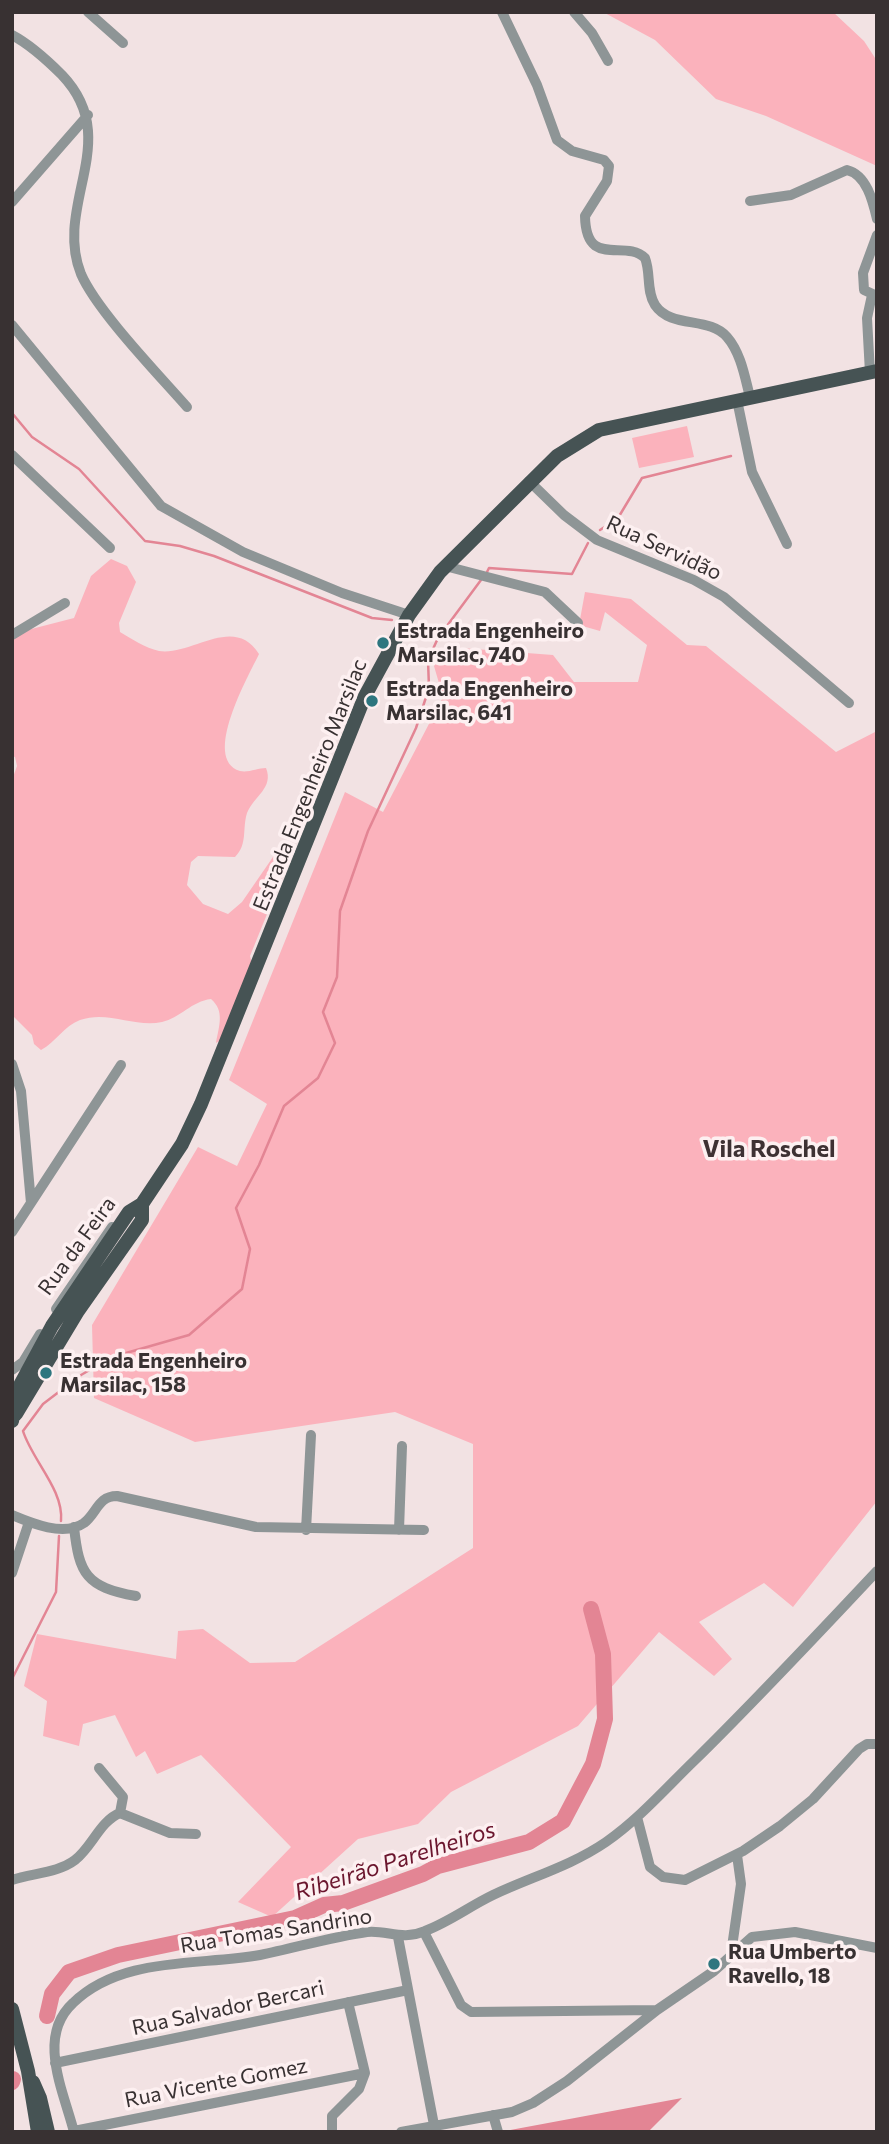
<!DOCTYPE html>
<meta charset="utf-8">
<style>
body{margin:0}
#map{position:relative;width:889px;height:2144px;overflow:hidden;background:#f2e2e3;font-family:Commissioner,sans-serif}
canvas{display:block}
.frame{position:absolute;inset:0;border:14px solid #383132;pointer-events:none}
</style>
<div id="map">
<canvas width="889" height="2144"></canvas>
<div class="frame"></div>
</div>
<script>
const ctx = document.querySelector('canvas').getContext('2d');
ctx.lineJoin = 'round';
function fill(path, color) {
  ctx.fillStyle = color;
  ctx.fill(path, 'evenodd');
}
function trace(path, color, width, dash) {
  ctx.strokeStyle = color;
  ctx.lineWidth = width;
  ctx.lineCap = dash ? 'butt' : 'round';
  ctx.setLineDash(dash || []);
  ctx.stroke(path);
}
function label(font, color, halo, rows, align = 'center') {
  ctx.font = font + ' Commissioner,sans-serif';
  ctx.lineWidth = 7;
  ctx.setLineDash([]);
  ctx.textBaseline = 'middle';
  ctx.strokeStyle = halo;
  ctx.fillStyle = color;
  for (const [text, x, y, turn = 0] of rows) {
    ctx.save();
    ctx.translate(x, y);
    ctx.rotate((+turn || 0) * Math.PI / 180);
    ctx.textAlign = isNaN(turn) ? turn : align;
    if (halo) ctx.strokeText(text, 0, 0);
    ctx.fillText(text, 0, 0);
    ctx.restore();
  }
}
fill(new Path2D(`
 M603,12H833L864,41L877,61V166L766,116L716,99L655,40Z
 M687,426L694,457L639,468L632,438Z
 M111,559L127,566L136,582L119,623L120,632C132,639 145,648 159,651C192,656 234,614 259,654C249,675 201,759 240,771C248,773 258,768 266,768C274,788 254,796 247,813C242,829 248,844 235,857L198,856L191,862L187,885L203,904L228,914L242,902L273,857L281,853L291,855L250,956L252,964L224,1038L216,1043C219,1026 225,1011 211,999C192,1001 180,1018 162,1022C135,1028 108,1010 80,1020C64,1026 56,1042 41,1050L34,1044L32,1035L12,1015V780L17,766L15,757L12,756V634L74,618L91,576Z
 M585,592L631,599L687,645L706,646L836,752L877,731V1501L793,1607L764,1583L699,1622L732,1659L714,1676L659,1632L578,1726L451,1792L418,1824L358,1839L272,1917L238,1902L291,1847L201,1755L157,1774L145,1751L136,1757L115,1715L83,1724L79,1746L43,1736L47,1701L24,1686L37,1634L176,1659L178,1631L203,1629L250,1663L295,1662L473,1548V1444L395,1412L195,1442L94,1398L92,1325L198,1147L237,1166L267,1104L229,1080L345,792L383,812L443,697L434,666L448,647L553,655L574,682H638L647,645L605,612L600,631L579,625Z`), '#fbb2bc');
fill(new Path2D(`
 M682,2098L648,2132L505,2131Z`), '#e38594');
trace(new Path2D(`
 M12,413L32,437L79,469L145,541L180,546L214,556L372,618L392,620
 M600,530L618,518L642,478L731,456
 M487,572L489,568L572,574L588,543
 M420,627L442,633
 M61,1521C64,1490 32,1460 23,1431L43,1404L81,1375L112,1357L189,1335L242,1289L250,1249L236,1208L259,1165L284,1106L318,1078L335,1043L323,1012L337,977L340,911L368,831L416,728L429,688L428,660L438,638L481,580
 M12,1690L13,1677L56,1592L59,1536`), '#e38594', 2.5);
trace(new Path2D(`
 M47,2016L52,1994L69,1972L118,1955L295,1918L324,1905L343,1903L423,1874L438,1866L529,1842L563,1821L593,1764L605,1719L603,1654L591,1609
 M12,2082L13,2079`), '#e38594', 16);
trace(new Path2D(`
 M88,12L123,43
 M502,12L537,85L557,140L572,151L604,160L609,166L607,181L585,216C586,270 625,238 645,258C651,273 646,291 655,305C671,329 709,316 727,337C741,353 745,378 750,397
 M574,12L592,33L608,61
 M12,35C31,45 47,60 62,75C124,140 53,204 81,274C97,311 159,375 187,407
 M750,201L791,195L847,170C867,175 873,202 877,219
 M12,202L88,115
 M877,235L863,273L864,290L877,296
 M12,325L161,506L243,552L342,593L409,615
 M870,373L867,318L872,295
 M737,400L752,472L787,544
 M12,455L110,548
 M529,481L564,515L597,540L694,580L724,597L849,703
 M445,566L545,592L578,623
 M12,635L65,603
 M12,1064L21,1091L31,1203
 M12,1232L121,1065
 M56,1309L112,1227
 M12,1370L23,1362L40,1334
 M12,1515C31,1523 64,1537 84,1523C97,1513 98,1496 117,1496L256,1527L424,1530
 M74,1527C79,1574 86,1587 136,1596
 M306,1530L311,1435
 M399,1530L402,1446
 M12,1573L29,1522
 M120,1813L170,1833L196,1834
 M637,1817L650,1867L663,1877L685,1880L743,1851L780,1826L813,1799L859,1749L867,1744H877
 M12,1880C32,1873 58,1873 75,1860C92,1847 100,1821 120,1813L123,1797L99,1768
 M424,1932L461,2005L471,2012L657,2010
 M398,1937L434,2125
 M731,1954L741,1884L737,1855
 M55,2063L408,1990
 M493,2115L498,2132
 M74,2131L365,2073
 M74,2132C64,2092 36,2037 73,2003C121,1956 198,1966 260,1955C295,1948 331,1937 367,1932C388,1930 402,1941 425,1931C449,1922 470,1906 493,1895C531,1877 571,1866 606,1842C639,1819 666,1788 695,1760C757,1699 817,1635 877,1571
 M332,2132V2116L359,2089L365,2073L348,2002
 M401,2132L512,2112L533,2103L567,2081L657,2010L714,1971L752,1937L795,1932L877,1948`), '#8e9596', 10);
trace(new Path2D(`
 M16,1414L78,1311L142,1220V1204
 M12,1421L19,1387L52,1326L129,1212L142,1204L182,1144L201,1104L365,696L409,615L440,572L557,456L599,430L877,371
 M12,2009L28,2071L38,2132
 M33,2082L40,2098L48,2132`), '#465354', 14);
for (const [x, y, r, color] of [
 [383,643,7,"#2e767f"],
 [372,701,7,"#2e767f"],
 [46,1373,7,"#2e767f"],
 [714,1964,7,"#2e767f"]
]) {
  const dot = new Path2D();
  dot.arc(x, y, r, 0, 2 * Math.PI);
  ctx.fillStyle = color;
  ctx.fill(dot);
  trace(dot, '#fdf0f1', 2.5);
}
label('21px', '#383132', '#fdf0f1', [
 ["Rua Servidão",664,548,25],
 ["Estrada Engenheiro Marsilac",310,785,-68],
 ["Rua da Feira",77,1246,-54],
 ["Rua Tomas Sandrino",276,1931,-9],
 ["Rua Salvador Bercari",228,2008,-12],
 ["Rua Vicente Gomez",216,2083,-11]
]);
label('bold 21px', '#383132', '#fdf0f1', [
 ["Estrada Engenheiro",397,631],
 ["Marsilac, 740",397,655],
 ["Estrada Engenheiro",386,689],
 ["Marsilac, 641",386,713],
 ["Estrada Engenheiro",60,1361],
 ["Marsilac, 158",60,1385],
 ["Rua Umberto",728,1952],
 ["Ravello, 18",728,1976]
], 'left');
label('italic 23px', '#6b162e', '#fdf0f1', [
 ["Ribeirão Parelheiros",395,1861,-18]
]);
label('bold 24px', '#3e3133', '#fdf0f1', [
 ["Vila Roschel",769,1149]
]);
</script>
